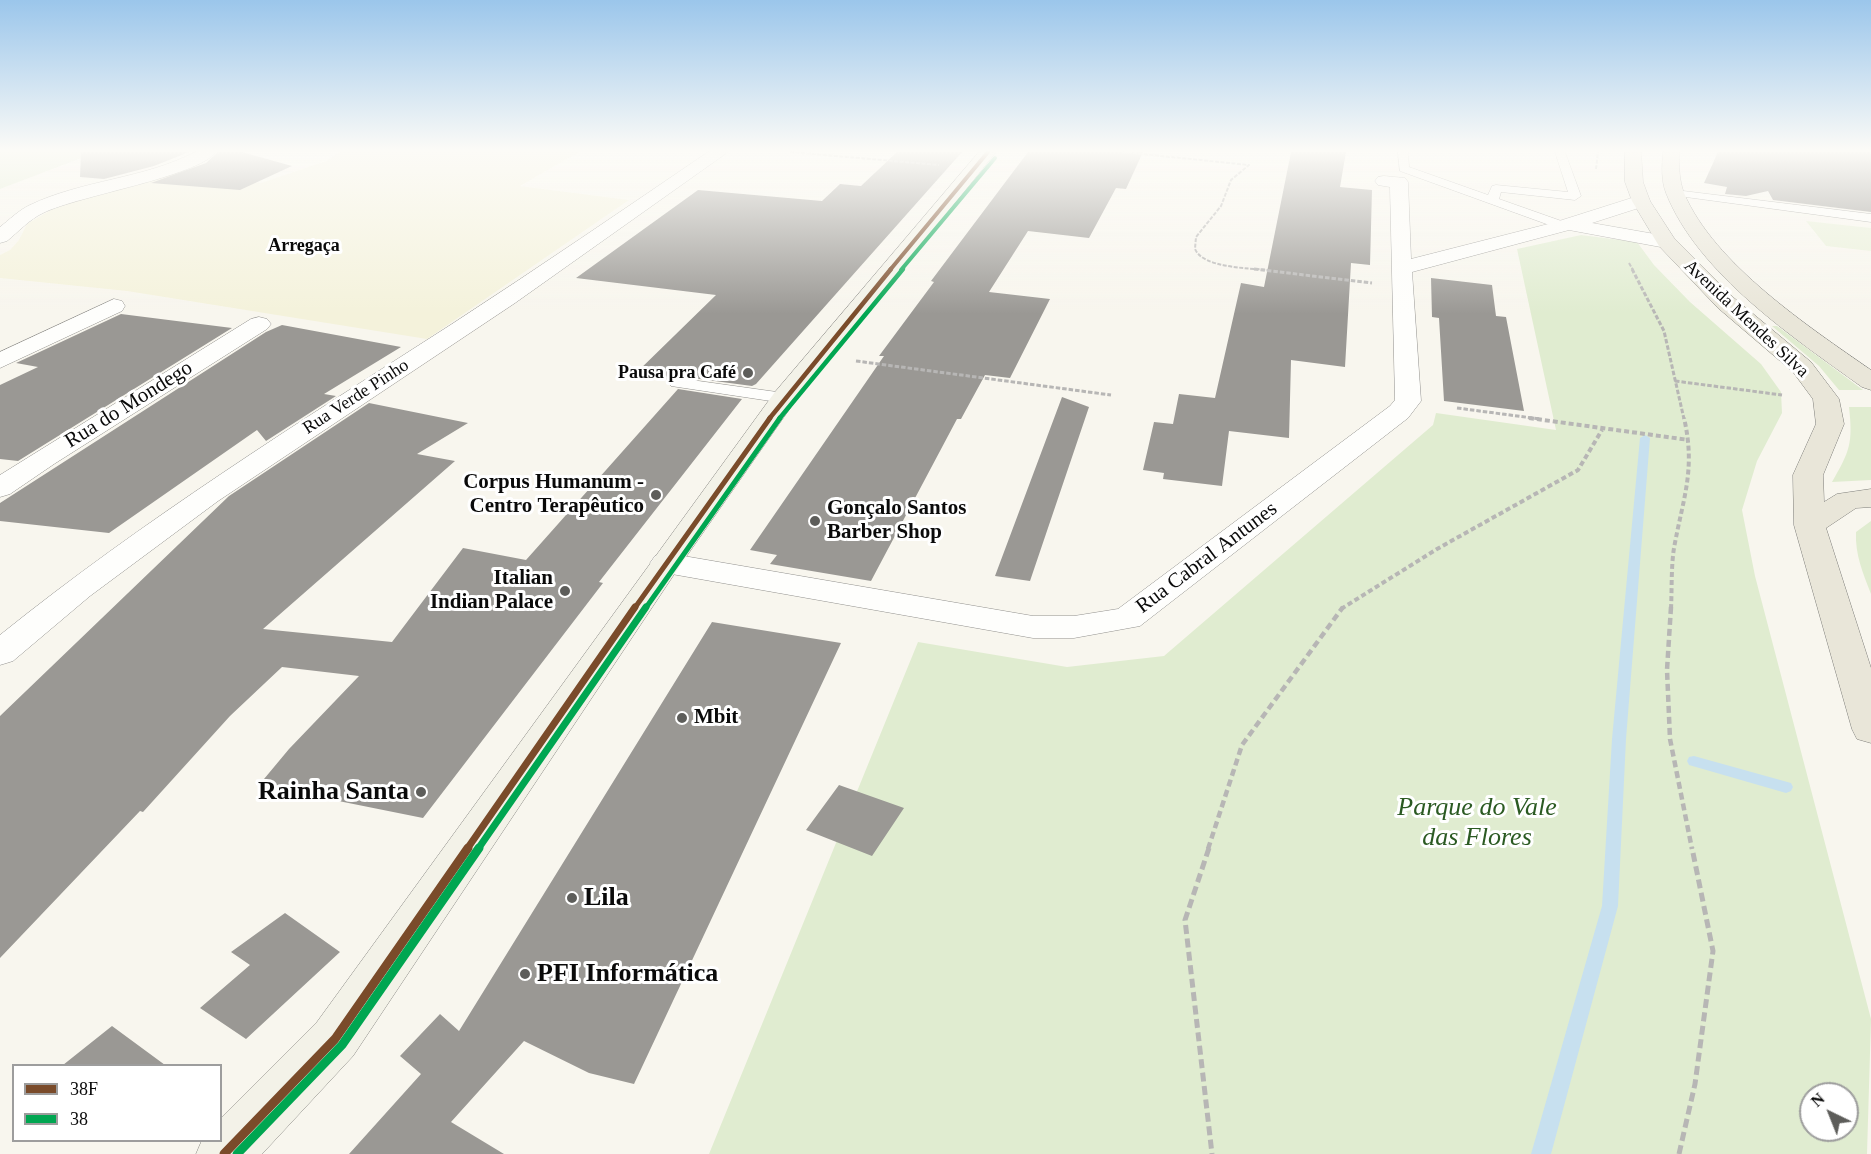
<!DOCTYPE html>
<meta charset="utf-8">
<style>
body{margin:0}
#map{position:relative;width:1871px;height:1154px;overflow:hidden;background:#f8f6ee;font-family:Georgia,serif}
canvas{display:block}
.legend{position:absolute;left:12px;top:1064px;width:210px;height:78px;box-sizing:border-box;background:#fff;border:2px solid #9d9d9d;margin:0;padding:8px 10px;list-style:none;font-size:18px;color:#0a0a0a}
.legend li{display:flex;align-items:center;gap:12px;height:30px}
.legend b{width:30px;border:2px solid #9d9d9d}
.north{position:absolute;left:1799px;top:1082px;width:60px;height:60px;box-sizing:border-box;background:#fff;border:2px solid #9d9d9d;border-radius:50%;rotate:317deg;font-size:16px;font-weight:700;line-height:24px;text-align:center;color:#0a0a0a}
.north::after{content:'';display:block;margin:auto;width:21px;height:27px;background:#5d5d5a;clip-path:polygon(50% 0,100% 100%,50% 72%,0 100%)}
</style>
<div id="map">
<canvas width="1871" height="1154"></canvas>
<ul class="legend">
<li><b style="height:8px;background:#7a4b2a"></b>38F</li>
<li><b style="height:8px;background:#00a651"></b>38</li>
</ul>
<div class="north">N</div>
</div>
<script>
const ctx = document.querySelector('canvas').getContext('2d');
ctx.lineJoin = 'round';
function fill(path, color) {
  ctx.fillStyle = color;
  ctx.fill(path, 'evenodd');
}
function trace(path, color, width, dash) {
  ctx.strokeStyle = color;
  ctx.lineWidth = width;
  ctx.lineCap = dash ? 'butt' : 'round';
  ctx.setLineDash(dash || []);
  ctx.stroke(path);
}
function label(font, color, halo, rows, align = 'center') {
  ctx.font = font + ' Georgia,serif';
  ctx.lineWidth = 6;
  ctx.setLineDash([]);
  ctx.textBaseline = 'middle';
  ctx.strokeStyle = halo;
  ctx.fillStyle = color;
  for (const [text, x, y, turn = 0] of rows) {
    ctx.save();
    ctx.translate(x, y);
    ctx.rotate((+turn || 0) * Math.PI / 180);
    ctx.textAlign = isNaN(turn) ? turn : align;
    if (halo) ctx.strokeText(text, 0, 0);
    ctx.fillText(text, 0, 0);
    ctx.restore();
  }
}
fill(new Path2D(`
 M340,152H579L520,186L629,200L427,339L127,291L0,278V255L10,250L19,240L27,224L51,210L105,190L180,169L261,183L326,161Z`), '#f4f2db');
fill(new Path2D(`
 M0,152H97L0,189Z
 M1581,235L1637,242L1654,265L1690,302L1761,364L1781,392L1782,413L1757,461L1742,510L1755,576L1871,1019L1867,1154H709L918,642L1067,667L1164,656L1433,425L1436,413L1556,430L1517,249ZM1811,1094H1847V1130H1811Z
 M1772,326H1777L1863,390H1839L1819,366Z
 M1849,407H1871V480L1832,482C1850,451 1853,443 1849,407Z
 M1871,521V594C1863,573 1855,555 1856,532Z`), '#e0ecd0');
fill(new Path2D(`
 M1806,221L1871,228V251L1826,246Z`), '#e9f0d9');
fill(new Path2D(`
 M1645,435L1650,438L1626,739L1618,906L1551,1154H1531L1602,906L1612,739L1640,438Z
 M1694,756L1791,783L1793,787L1791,791L1786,793L1689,765L1687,761L1689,757Z`), '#c7e0ef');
fill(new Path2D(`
 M81,152H189L154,166L104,179L80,177Z
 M218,152H242L292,166L240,190L151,183L206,163Z
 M897,152H962L756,384L752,386L677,376L669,380L633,376L716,295L576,278L698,190L822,201L840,184L861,186Z
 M1028,152H1143L1126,189L1116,188L1089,238L1028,231L989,292L1050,299L1010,378L985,375L961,419H957L871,581L770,564L777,555L750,550L884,356H879L934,282L931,281Z
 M1291,152H1346L1340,187L1372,190L1370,265L1351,263L1345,367L1291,360L1289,438L1229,431L1222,486L1163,479L1164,473L1143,470L1154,422L1173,424L1179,394L1215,398L1241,283L1264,287Z
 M1718,152H1871V212L1773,200L1768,191L1746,196L1725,194L1727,187L1704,183Z
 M1431,278L1492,285L1496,316L1506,317L1524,411L1444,401L1439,318L1432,317Z
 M121,314L232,328L18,461L0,459V385L38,367L16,363Z
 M282,325L401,347L324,394L336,396L266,441L257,430L109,533L0,521V503L266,332Z
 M678,389L742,399L599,582L603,583L423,818L259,785L289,749L359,676L282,667L230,716L143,812L140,811L0,958V716L229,496L369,403L468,423L417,454L455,461L263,629L392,642L463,548L526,560Z
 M1062,397L1089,407L1030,581L995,576Z
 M712,622L841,643L634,1084L589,1073L524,1041L451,1122L504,1154H349L421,1074L400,1056L440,1014L459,1031Z
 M839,785L904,808L872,856L806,830Z
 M285,913L340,952L246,1039L200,1008L250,965L231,952Z
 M112,1026L165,1065H63Z`), '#9a9894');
const lane = new Path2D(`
 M1398,152H1408L1409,167L1488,195L1492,186L1496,185L1568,192L1555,152H1565L1581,196L1575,200L1501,192L1499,199L1567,223L1569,226L1567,229L1563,230L1400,171Z
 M1675,190L1871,214V222L1671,195V191Z
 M677,378L784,393L792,398L784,403L671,386L669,383Z`);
const street = new Path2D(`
 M195,152H216C197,177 80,195 43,213C30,219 18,232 7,241L0,243V227C9,220 19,210 30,205C82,180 144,179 195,152Z
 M708,152H728L515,303L218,501L90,596L13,661L0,665V635C143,520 298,423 452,324C538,268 623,210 708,152Z
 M1384,176L1405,178L1408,182L1411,259L1556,222L1641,195L1648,197L1650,201L1648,205L1592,223L1666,236L1673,238L1676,242L1673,246L1666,248L1569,230L1412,272L1421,401L1408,418L1140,626L1074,638H1033L666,573L655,570L650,563L655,556L666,553L1033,616H1074L1118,609L1390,406L1395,400L1390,187L1378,185L1375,181L1378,177Z
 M114,299L122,301L125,306L122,311L0,368V352Z
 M259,317L267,319L271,324L267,329L54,464L10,494L0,497V475L251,319Z`);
const secondary = new Path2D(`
 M979,152H996L793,404L681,564L353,1056L262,1154H196L202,1140H220V1119L317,1022L775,392Z`);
const primary = new Path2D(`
 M1625,152H1641L1643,182L1650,201L1674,238L1734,298L1811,362L1839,399L1844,424L1823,475L1824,502L1837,494L1871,489V507L1856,508L1826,528L1871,668V743L1857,739L1852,729L1794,525L1793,475L1816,424L1813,399L1793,372L1718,308L1659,246L1632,201L1625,182Z
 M1663,152H1679C1679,166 1679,180 1684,193C1714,264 1809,327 1871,370V390L1862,387C1794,338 1698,274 1666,193C1661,180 1662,166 1663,152Z`);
trace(lane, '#91908d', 1);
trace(street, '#91908d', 1);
trace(secondary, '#888783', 1);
trace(primary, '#7e7e7a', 1);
trace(new Path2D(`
 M790,152L939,165
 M1122,152L1249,165L1231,180L1221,206L1196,237L1195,249C1203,268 1248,268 1267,270
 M1596,169L1598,152
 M1629,263L1633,270`), '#b7b6b5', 2, [4, 1.5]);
trace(new Path2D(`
 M1254,269L1372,283
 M1632,269L1664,331L1684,419
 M856,361L1111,395
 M1675,381L1782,395
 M1457,408L1540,419`), '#b7b6b5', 3, [4.5, 2]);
trace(new Path2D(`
 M1529,418L1689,440
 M1341,609L1437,549L1578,470L1602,430
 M1671,609C1672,589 1671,567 1674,548C1683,498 1696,470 1684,418`), '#b7b6b5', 4, [5, 3]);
trace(new Path2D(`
 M1671,607L1667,670L1670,739L1692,849
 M1208,849L1242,745L1343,607`), '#b7b6b5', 4.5, [7, 4]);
trace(new Path2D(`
 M1209,848L1185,920L1212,1154
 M1679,1154L1695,1084L1713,951L1692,848`), '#b7b6b5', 5, [9, 4.5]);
fill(lane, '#fefefc');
fill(street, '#fefefc');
fill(secondary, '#f3f2e8');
fill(primary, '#e9e6d9');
trace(new Path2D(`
 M890,270L988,152`), '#7a4b2a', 4);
trace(new Path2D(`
 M769,419L891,269`), '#7a4b2a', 4.5);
trace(new Path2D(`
 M634,609L770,418`), '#7a4b2a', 5);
trace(new Path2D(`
 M467,849L635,607`), '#7a4b2a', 7);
trace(new Path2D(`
 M224,1154L335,1039L468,848`), '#7a4b2a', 9);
trace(new Path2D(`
 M901,270L995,158`), '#00a651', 4);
trace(new Path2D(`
 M779,419L903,269`), '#00a651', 4.5);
trace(new Path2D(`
 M645,609L780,418`), '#00a651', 5);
trace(new Path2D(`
 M478,849L646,607`), '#00a651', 7);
trace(new Path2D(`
 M237,1154L342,1045L479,848`), '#00a651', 9);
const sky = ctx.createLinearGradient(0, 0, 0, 314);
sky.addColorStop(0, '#9bc6eb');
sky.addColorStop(0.48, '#fcfbf7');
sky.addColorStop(1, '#fcfbf700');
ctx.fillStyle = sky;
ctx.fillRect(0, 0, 1871, 314);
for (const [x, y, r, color] of [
 [748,373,6,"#5d5d5a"],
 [656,495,6,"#5d5d5a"],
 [815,521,6,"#5d5d5a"],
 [565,591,6,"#5d5d5a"],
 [682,718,6,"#5d5d5a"],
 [421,792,6,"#5d5d5a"],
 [572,898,6,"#5d5d5a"],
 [525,974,6,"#5d5d5a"]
]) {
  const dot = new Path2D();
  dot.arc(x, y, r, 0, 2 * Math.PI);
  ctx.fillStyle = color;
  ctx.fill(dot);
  trace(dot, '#fff', 2);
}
label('bold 18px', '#0a0a0a', '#fff', [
 ["Arregaça",304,246]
]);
label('18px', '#0a0a0a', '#fff', [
 ["Avenida Mendes Silva",1746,319,43],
 ["Rua Verde Pinho",356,397,-33]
]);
label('bold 18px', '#0a0a0a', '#fff', [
 ["Pausa pra Café",736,373]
], 'right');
label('21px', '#0a0a0a', '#fff', [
 ["Rua do Mondego",129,405,-32],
 ["Rua Cabral Antunes",1207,558,-37]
]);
label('bold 21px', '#0a0a0a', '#fff', [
 ["Corpus Humanum -",644,483],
 ["Centro Terapêutico",644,507],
 ["Gonçalo Santos",827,509,"left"],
 ["Barber Shop",827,533,"left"],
 ["Italian",553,579],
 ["Indian Palace",553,603],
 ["Mbit",694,718,"left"]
], 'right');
label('bold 26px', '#0a0a0a', '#fff', [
 ["Rainha Santa",409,792,"right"],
 ["Lila",584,898],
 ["PFI Informática",537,974]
], 'left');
label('italic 26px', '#2b5a22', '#fff', [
 ["Parque do Vale",1477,808],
 ["das Flores",1477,838]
]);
</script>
